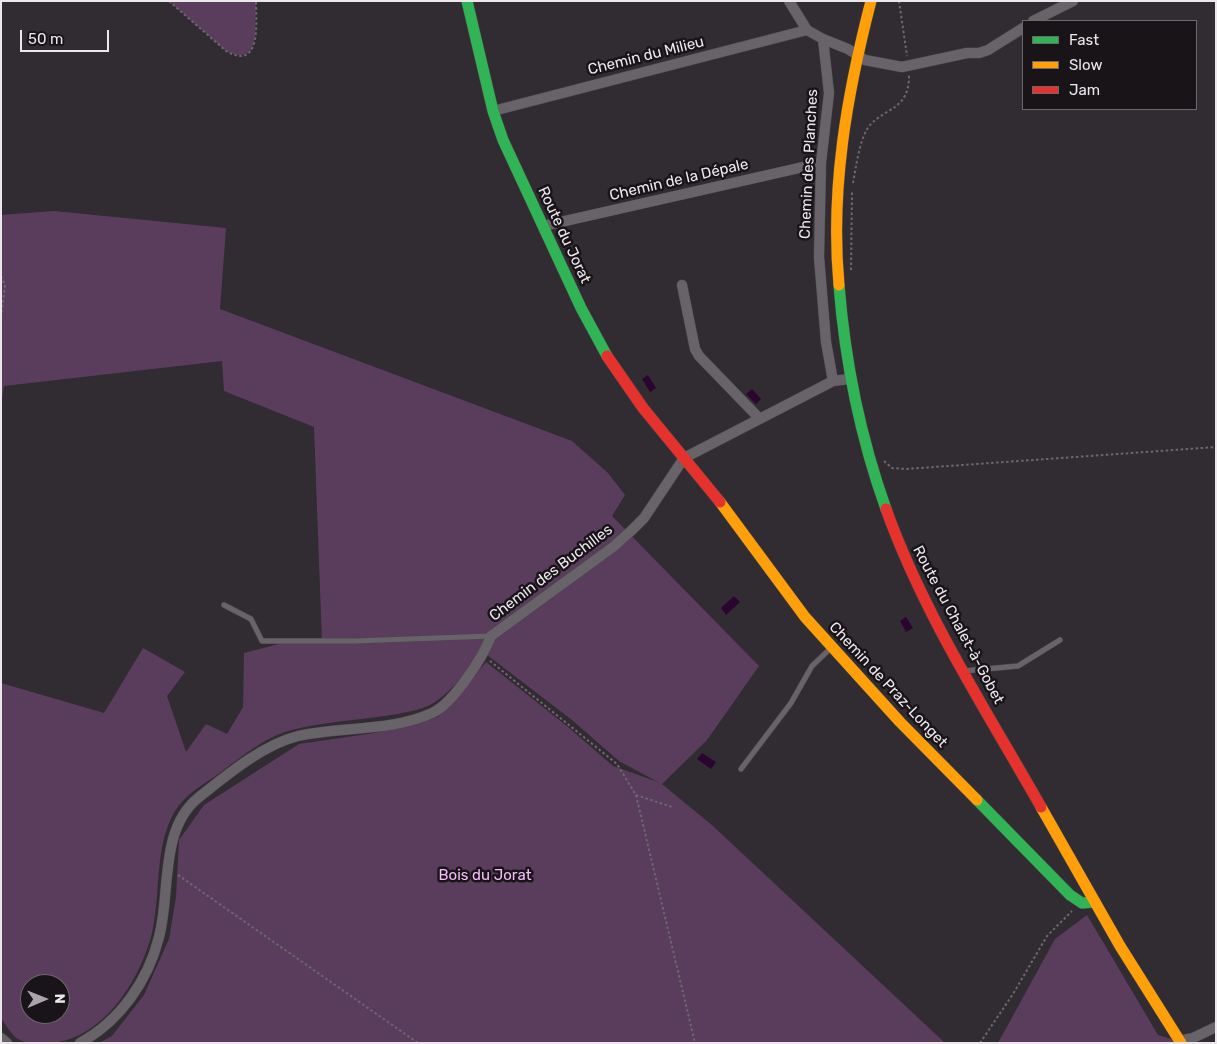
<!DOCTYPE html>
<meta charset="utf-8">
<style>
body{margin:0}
#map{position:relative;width:1217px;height:1044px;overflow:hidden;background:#312c31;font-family:Rubik,sans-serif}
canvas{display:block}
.frame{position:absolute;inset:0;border:2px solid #ece6ed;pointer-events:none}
.legend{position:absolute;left:1022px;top:20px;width:175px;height:90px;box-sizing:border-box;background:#181418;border:1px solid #6d686d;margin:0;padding:6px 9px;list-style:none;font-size:15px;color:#ece6ed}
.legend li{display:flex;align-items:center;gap:10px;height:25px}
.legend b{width:25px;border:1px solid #6d686d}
.north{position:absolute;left:20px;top:974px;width:50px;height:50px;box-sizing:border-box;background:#181418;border:1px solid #6d686d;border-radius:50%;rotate:89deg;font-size:14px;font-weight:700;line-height:20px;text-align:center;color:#ece6ed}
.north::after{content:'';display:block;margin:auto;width:18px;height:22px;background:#aba5ab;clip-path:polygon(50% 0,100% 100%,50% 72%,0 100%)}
.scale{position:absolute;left:20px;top:30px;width:89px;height:22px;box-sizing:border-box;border:2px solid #ece6ed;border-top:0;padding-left:6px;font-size:15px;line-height:18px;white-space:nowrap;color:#ece6ed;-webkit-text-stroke:4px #181418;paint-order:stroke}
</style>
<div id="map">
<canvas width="1217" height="1044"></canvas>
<div class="frame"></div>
<ul class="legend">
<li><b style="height:6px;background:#30b455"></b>Fast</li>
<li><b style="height:6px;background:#ff9f0a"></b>Slow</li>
<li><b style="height:6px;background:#e5322d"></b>Jam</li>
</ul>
<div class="north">N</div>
<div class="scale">50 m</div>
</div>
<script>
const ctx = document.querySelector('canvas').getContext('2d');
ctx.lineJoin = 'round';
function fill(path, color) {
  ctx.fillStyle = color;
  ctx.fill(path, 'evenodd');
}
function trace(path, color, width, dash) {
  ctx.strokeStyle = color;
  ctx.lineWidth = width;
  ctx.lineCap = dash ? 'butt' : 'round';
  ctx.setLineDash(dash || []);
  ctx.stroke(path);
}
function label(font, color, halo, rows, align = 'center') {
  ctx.font = font + ' Rubik,sans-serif';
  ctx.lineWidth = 5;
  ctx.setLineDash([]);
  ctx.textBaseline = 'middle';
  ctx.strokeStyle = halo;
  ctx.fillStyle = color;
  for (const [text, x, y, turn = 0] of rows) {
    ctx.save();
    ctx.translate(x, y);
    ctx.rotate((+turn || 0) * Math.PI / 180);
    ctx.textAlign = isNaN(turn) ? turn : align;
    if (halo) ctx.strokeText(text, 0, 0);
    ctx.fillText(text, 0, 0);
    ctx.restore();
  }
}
fill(new Path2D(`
 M169,1H256L255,38L251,51C243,57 235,56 226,51Z
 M54,211L226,228L220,309L572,441L608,473L625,495L612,516L759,666L707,740L662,784L713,826L945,1043H99L112,1036L144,995L169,939L176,897L179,840L204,805L299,744L374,733L438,717L486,662L568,727L613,766L658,782L619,761L572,720L482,651C467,670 451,694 430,705C420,710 407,712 397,714C364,720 328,721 296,729C267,735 244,755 221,772C206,783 185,794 175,811C154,846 161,894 152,933C140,981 101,1043 46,1043C18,1043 17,1042 1,1018V683L104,713L143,648L185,672L167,696L186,752L206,724L227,734L243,707L244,653L279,644L322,642L314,427L224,391L222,361L4,386L1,406V215ZM30,984H60V1014H30Z
 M1087,915L1158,1035L1184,1043H998L1055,939Z`), '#5a3d5c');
fill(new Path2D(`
 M648,375L656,388L650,392L642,379Z
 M752,389L761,399L756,404L746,394Z
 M734,596L740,602L726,615L721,608Z
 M906,617L913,628L906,632L900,621Z
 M702,753L716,762L711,769L697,759Z`), '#2b042f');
const lane = new Path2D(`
 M224,605L251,619L262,641H354L491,636
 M964,671L1018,666L1060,640
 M741,769L791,703L812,666L832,647`);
const street = new Path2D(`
 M789,1L807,30L823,39L829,93L821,163L819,257L826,342L833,381
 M1033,21L1073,1
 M823,39L848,49L865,60L902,67L967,53H979L988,50L1023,28
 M493,111L807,30
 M543,226L821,163
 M682,285L695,349L699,356L759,418
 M1,1038L7,1043
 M1179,1041L1193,1038L1216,1027
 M80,1043C120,1021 148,981 159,937C171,892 159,830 198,798C227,775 262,745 298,736C341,726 391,732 432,713C453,704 483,657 491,636L613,547L632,530L644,518L684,458L833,381L849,379`);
const fast = new Path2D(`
 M467,1L493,111L503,140L581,308L607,356
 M839,285C845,362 860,436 886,509
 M977,800L1070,895L1082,903L1095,902`);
const slow = new Path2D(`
 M839,285C830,189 847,94 871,1
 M720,502L805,617L900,722L977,800
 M1041,807L1120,946L1181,1043`);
const jam = new Path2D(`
 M607,356L643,408L720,502
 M886,509C924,615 986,710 1041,807`);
trace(lane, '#4b474b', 6);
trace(street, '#4b474b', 11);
trace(fast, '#4b474b', 12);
trace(slow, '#4b474b', 12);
trace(jam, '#4b474b', 12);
trace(new Path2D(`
 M169,1L226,51C262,72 256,21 256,1
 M899,1L907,56
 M853,183C856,167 860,135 871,124C889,106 909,109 909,75
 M851,270L852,192
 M1,276L5,285L1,317
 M884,461L892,468L906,469L1216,447
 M490,661L617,764L636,795L695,1043
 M636,795L672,807
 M178,875L418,1043
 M980,1043L1013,994L1047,936L1072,911`), '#6c686c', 2, [2.5, 2.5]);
trace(lane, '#676368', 5);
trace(street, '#676368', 10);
trace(fast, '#30b455', 11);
trace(slow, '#ff9f0a', 11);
trace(jam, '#e5322d', 11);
label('15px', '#ece6ed', '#181418', [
 ["Chemin du Milieu",646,56,-14],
 ["Chemin des Planches",809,164,-87],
 ["Chemin de la Dépale",679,180,-13],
 ["Route du Jorat",564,235,65],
 ["Chemin des Buchilles",551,573,-37],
 ["Route du Chalet-à-Gobet",958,625,62],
 ["Chemin de Praz-Longet",888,685,47]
]);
label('15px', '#f5bcf9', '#181418', [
 ["Bois du Jorat",485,876]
]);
</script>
